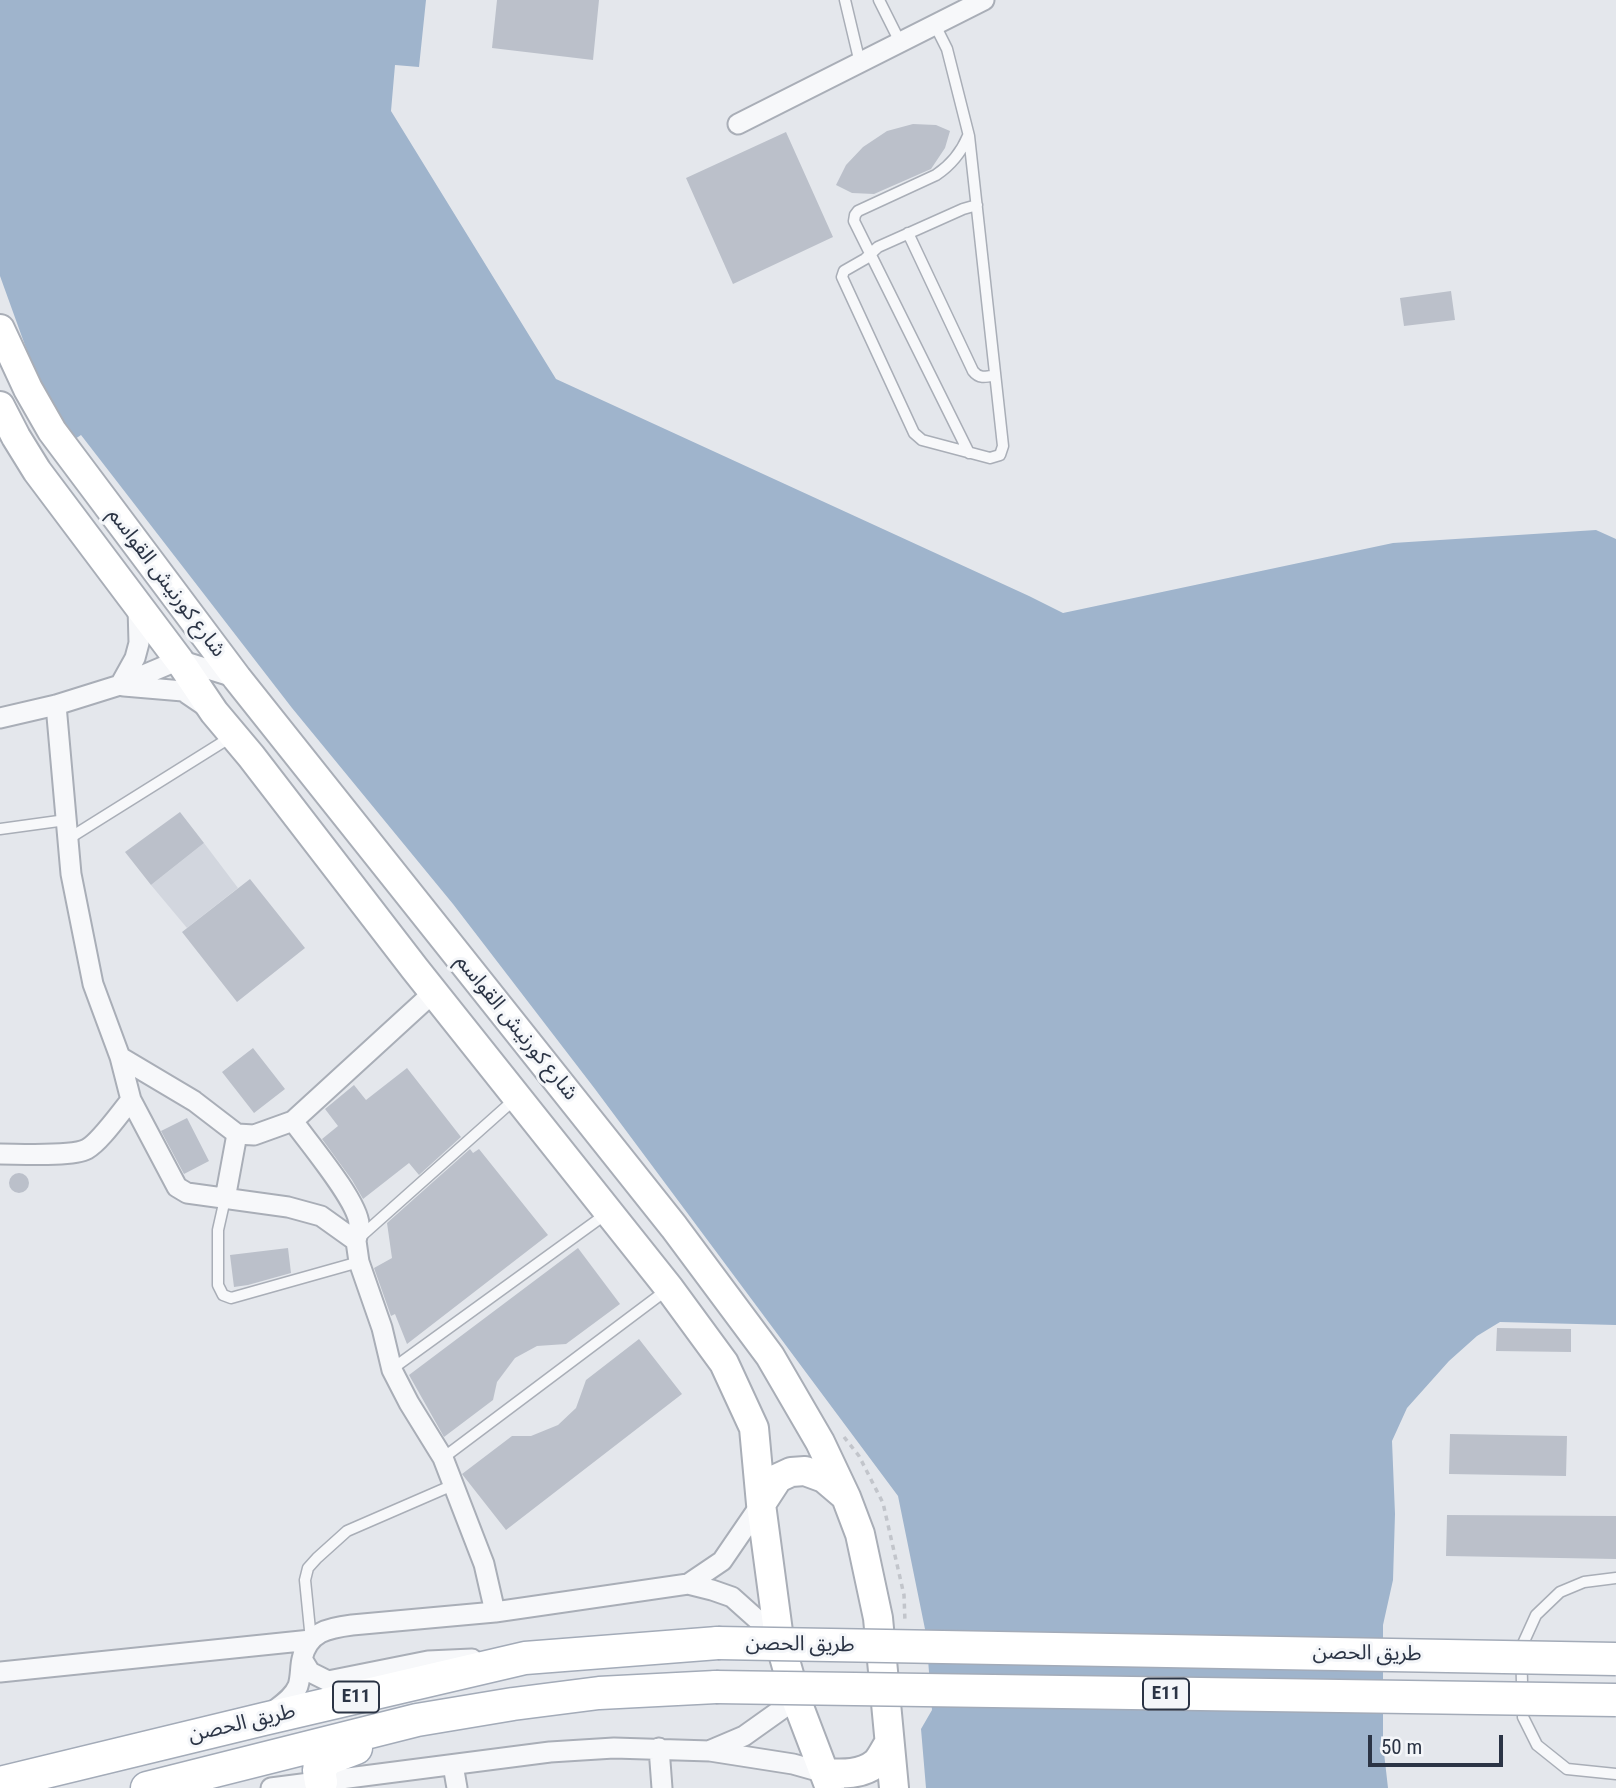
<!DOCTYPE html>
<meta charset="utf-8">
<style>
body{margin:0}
#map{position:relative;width:1616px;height:1788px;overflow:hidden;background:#e4e7ec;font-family:"Roboto Condensed",sans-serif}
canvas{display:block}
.scale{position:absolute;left:1368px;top:1735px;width:135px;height:32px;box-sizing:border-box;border:4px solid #2b3445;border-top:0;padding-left:9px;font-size:21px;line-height:24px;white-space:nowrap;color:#2b3445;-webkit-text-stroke:5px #f4f6f9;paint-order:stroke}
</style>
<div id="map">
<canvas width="1616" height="1788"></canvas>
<div class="scale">50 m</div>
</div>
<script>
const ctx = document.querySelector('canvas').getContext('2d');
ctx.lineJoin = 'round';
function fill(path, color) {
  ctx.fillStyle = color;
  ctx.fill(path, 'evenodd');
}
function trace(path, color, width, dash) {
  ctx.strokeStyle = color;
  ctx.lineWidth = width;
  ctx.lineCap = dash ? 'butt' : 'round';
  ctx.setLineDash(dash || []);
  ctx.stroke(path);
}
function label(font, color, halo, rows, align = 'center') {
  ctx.font = font + ' "Roboto Condensed","Noto Sans Arabic",sans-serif';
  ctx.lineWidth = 6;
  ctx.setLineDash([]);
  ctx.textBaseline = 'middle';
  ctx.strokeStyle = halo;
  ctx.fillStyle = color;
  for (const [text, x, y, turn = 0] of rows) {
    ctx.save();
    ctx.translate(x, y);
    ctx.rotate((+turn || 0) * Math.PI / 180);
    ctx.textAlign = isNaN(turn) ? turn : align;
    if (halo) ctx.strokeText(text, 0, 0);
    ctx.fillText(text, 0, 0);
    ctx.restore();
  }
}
fill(new Path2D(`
 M204,843L238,888L187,928L151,885Z`), '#d2d6de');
fill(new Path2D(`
 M0,0H426L419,67L395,65L391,111L556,379L1029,596L1063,613L1393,543L1596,530L1616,539V1325L1500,1322L1477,1336L1449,1361L1407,1408L1392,1441L1395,1514L1393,1580L1383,1625V1744L1388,1788H926L921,1729L932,1710L926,1634L898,1496L595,1089L453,904L292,708L81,435L72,441L35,373L0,276Z`), '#9fb4cc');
fill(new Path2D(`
 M497,0H599L593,60L492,48Z
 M913,124L936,125L950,131L945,148L931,169L874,194L852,193L836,185L846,165L863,147L887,131Z
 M786,132L833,237L733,284L686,178Z
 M1451,291L1455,320L1404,326L1400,298Z
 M180,812L204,843L151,885L125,852Z
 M250,879L305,948L237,1002L182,932Z
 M253,1048L285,1089L254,1113L222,1072Z
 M407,1068L461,1137L419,1175L409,1163L363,1199L352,1180L322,1139L338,1126L325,1109L354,1085L366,1100Z
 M187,1118L209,1161L184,1174L161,1131Z
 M470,1149L473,1153L479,1149L548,1235L407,1344L395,1314L391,1316L374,1268L392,1258L387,1223Z
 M9 1183a10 10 0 1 1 20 0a10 10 0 1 1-20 0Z
 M288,1248L291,1273L248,1285L234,1287L230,1255Z
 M578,1248L620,1304L566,1344L537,1346L515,1358L497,1382L493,1400L444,1437L409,1375Z
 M1497,1328L1571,1329V1352L1496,1351Z
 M639,1339L682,1394L506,1530L462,1474L512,1436H531L558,1425L576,1408L586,1380Z
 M1450,1434L1567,1436L1566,1476L1449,1474Z
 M1447,1515L1616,1516V1559L1446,1556Z`), '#bbc0ca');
const lane = new Path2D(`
 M845,0L860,63
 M879,0L900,42
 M935,25L947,49L969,136L1003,446L1000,455L990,458L922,440L914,433L842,277L844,271L865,259L878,247L963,209L977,205
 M968,136C961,153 951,165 936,175L858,211L855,215L854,221L969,453
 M908,233L973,371C979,379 986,377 995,375
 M0,829L66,820
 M68,839L231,737
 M225,1199L218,1230V1285L223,1295L231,1298L359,1262
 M359,1238L515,1099
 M392,1369L606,1214
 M443,1458L668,1289
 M1616,1578L1584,1582L1560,1592L1536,1615L1521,1648L1523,1717L1537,1745L1567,1769L1616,1774
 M311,1640L305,1580L308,1568L317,1558L347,1531L453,1485`);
const street = new Path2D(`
 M738,124L984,0
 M120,685L135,658L139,643L138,607
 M124,686L183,691L205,706
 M0,718L56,705L120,685L179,660L237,678
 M120,1057L194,1101L237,1134L254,1135L293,1121L434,992
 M131,1100L177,1187L187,1193L288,1207L321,1216L356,1241L359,1262L382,1328L392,1370L409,1403L443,1458L484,1564L495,1612
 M293,1121C308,1142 358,1201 359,1224C359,1229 357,1236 356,1241
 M0,1154C20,1154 72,1157 87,1149C100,1142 120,1113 131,1100L120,1057L93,984L71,874L56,705
 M225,1199L237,1134
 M688,1584L722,1561L761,1504
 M302,1659L310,1672L328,1681L428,1661L472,1659
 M0,1672L311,1640
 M271,1713C281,1705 293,1698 298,1686C301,1677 300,1667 302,1659C308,1632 328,1628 352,1625L495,1612L688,1584L712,1590L732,1597L779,1639
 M659,1748L662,1788
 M711,1750L744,1736L796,1699
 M453,1765L457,1788
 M271,1788L550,1752L614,1748L710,1751L793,1764L825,1773`);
const secondary = new Path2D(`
 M0,329L28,389L52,431L237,678L674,1227L770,1356L820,1442L846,1497L860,1534L878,1618L894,1788
 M0,406L16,437L37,471L179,660L214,712L251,756L415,969L669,1288L724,1363L754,1428L761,1504L779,1639L796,1699L830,1788
 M761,1504L778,1478L791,1472L805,1471L824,1478L844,1495
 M825,1773C842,1774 862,1775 876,1763C881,1758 885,1749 889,1743`);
const primary = new Path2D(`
 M321,1782L319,1770L327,1759L356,1748
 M0,1783L264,1719L525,1658L718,1643
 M147,1788L417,1720L513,1704L599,1693L716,1687`);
trace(lane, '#a9aeb7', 13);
trace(street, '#a9aeb7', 23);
trace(secondary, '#a9aeb7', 32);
trace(primary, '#a3abb8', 35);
trace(new Path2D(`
 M844,1437L859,1456L883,1503L904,1595L905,1622`), '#c2c5cb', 3.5, [5, 5]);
trace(lane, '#f7f8fa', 10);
trace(street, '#f7f8fa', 19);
trace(secondary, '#fff', 28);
trace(primary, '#fff', 32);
const primaryBridge = new Path2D(`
 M718,1643L1616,1659
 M716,1687L1616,1700`);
trace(primaryBridge, '#a3abb8', 35, []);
trace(primaryBridge, '#fff', 32);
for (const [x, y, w] of [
 [1166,1694,46],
 [356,1697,46]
]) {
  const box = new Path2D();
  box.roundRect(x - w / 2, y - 15.5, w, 31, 5);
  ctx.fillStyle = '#f4f6f9';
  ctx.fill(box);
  trace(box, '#2b3445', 2);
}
label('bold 19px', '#2b3445', null, [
 ["E11",1166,1694],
 ["E11",356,1697]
]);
label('21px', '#2b3445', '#f4f6f9', [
 ["شارع كورنيش القواسم",166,583,53],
 ["شارع كورنيش القواسم",516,1028,51],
 ["طريق الحصن",800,1645,1],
 ["طريق الحصن",1367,1654,1],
 ["طريق الحصن",242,1724,-13]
]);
</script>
